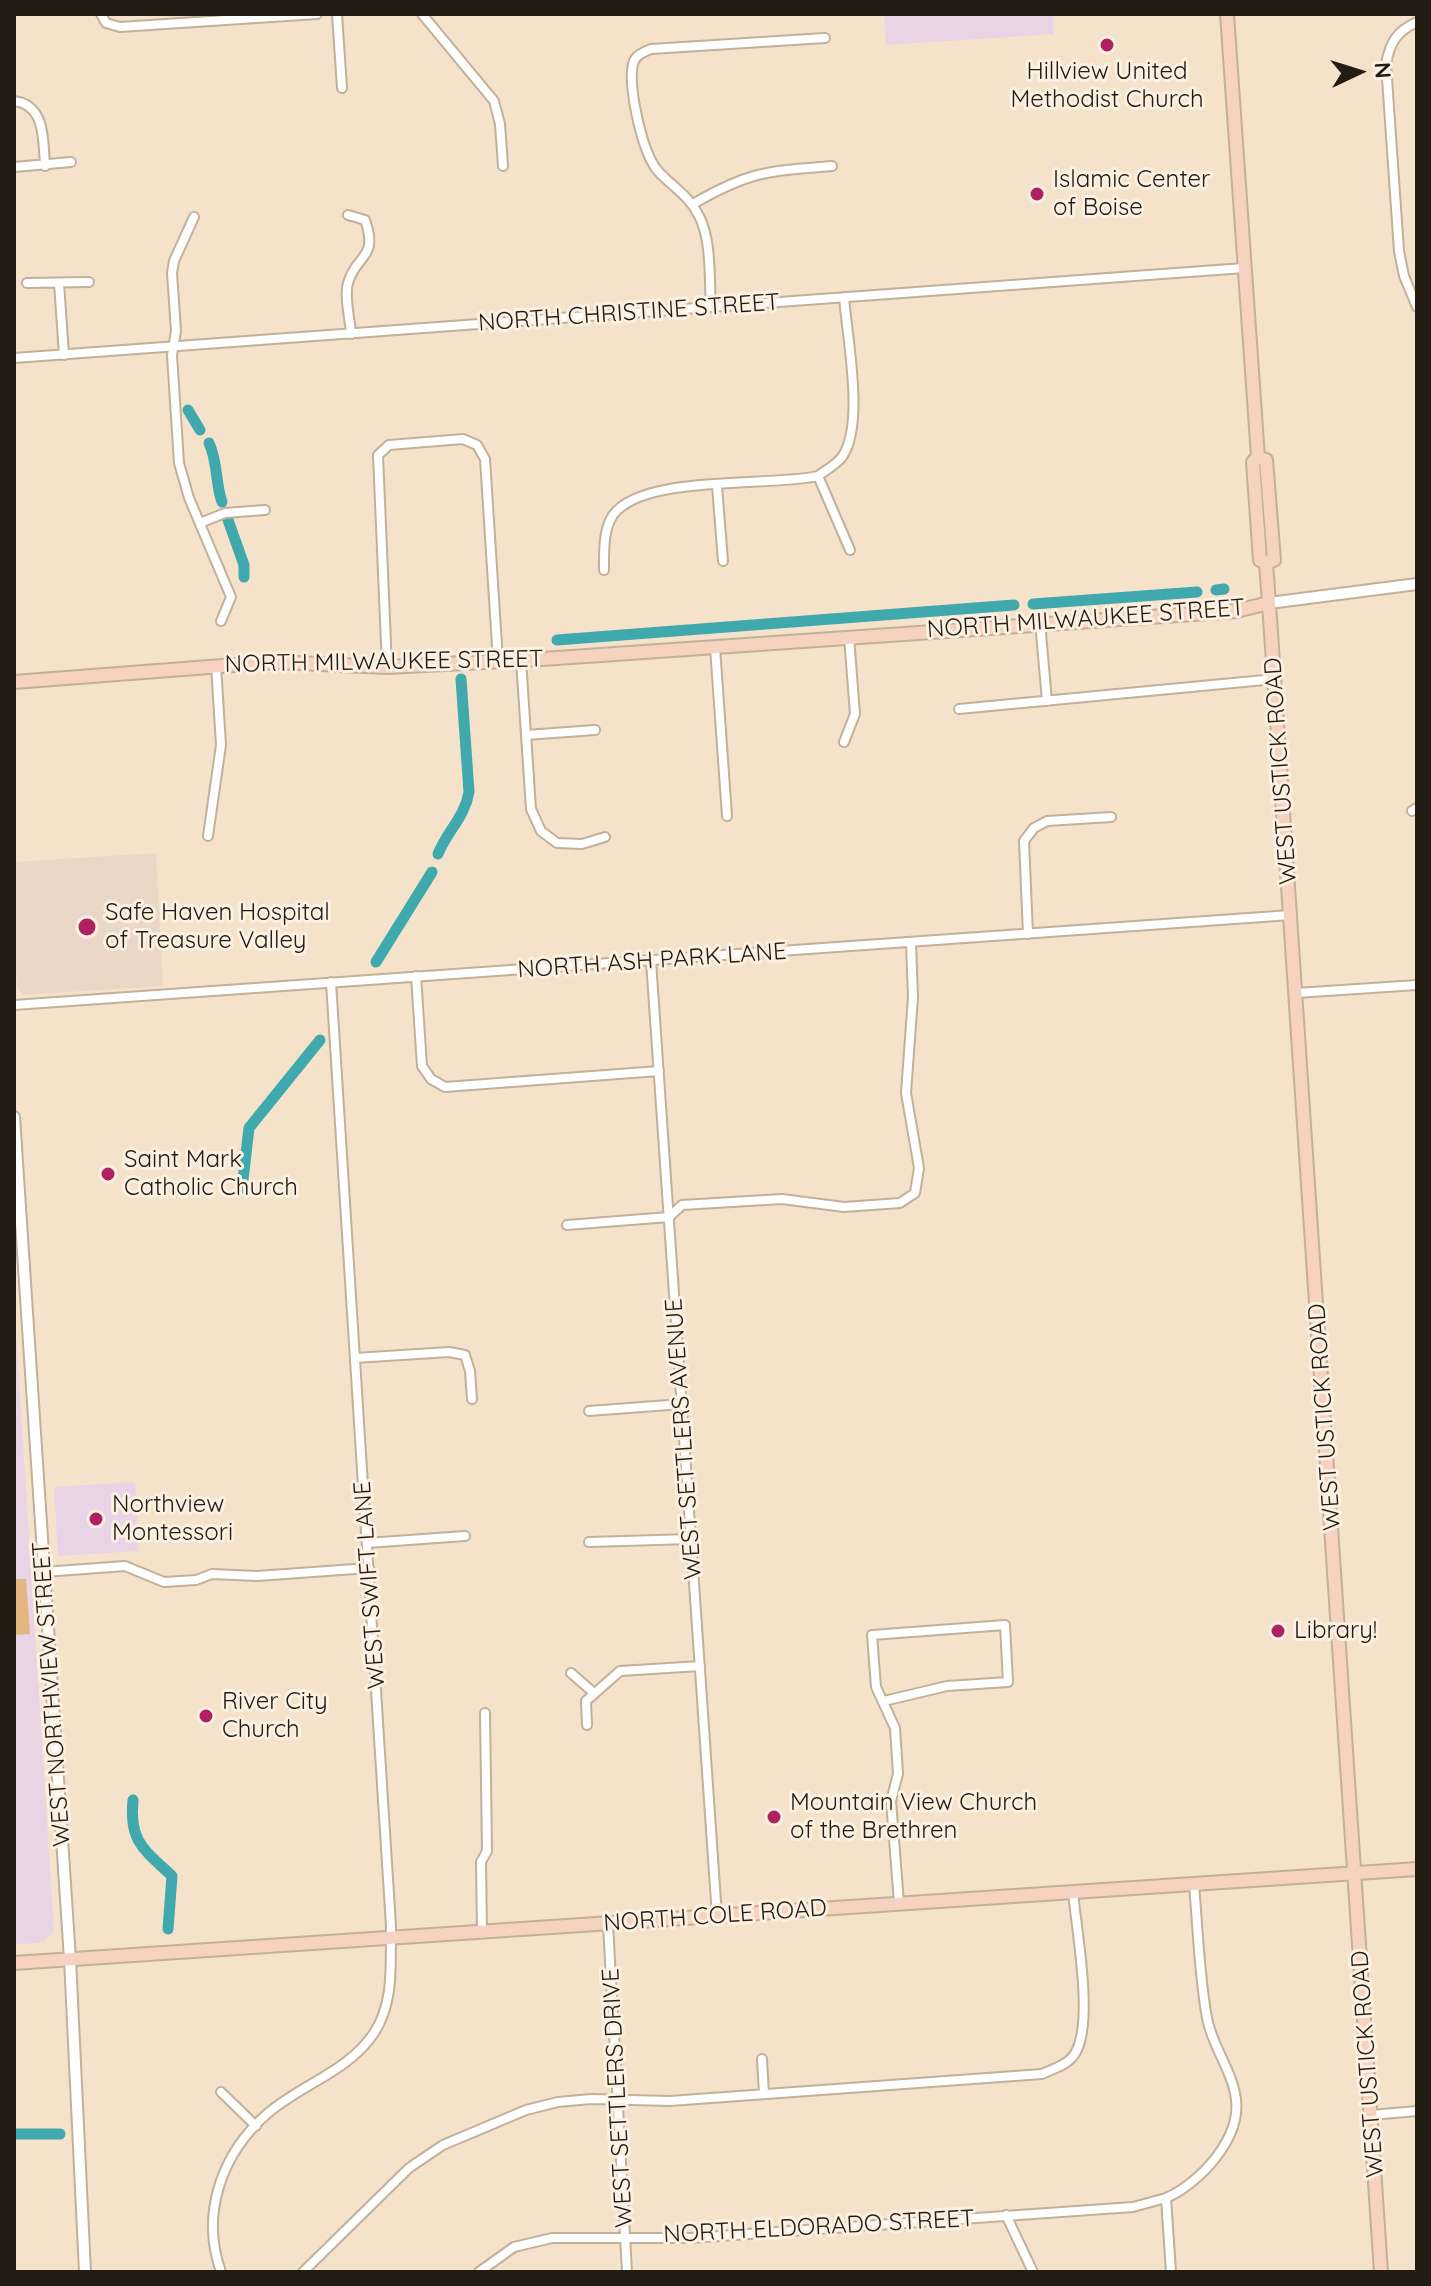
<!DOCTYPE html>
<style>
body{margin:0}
#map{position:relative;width:1431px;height:2286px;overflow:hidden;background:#f5e2ca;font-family:Quicksand,sans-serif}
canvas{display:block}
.frame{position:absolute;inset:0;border:16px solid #231c13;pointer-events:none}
.north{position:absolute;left:1319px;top:32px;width:80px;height:80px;-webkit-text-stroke:6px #fcf0e2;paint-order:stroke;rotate:86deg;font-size:22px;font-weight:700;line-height:32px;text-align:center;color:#231c13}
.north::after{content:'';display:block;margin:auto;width:28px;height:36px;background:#231c13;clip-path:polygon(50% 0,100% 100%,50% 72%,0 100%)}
</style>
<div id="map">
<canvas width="1431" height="2286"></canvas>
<div class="frame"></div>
<div class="north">N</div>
</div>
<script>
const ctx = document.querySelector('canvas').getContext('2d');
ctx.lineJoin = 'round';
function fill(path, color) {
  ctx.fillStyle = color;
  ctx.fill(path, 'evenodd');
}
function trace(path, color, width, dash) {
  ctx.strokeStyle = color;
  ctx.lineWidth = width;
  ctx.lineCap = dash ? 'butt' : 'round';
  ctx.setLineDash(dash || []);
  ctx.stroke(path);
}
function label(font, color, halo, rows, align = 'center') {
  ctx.font = font + ' Quicksand,sans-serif';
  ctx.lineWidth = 6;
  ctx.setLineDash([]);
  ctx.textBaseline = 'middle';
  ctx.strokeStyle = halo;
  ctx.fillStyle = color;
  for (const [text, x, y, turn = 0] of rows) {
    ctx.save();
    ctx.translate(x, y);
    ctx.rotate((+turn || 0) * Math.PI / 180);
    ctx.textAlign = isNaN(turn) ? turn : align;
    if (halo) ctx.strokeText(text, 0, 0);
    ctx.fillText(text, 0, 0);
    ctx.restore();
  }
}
fill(new Path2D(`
 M884,14H1053L1054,34L886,45Z
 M14,1301L54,1931L43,1942L14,1945Z
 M135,1482L139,1551L58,1556L54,1487Z`), '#e8d4e4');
fill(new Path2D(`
 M156,853L163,986L23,995L17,987L14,949V862Z`), '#ebd7c8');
fill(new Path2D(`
 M14,1579H26L30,1634L14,1635Z`), '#e1b67f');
trace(new Path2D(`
 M188,410L200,430
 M209,443C218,462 215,482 222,502
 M228,520L244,565V577
 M1216,590L1224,589
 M1033,604L1197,592
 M557,640L1014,605
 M438,854C447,831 465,817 469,792L461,679
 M376,962L432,872
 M242,1188L249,1128L320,1040
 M133,1800C129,1841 143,1849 172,1876L168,1929
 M14,2134H60`), '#40a9ad', 11);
const minor = new Path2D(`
 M101,14L106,23L120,27L317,14
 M337,14L342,88
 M422,14L494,101L500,124L503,166
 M1417,22C1397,31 1390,42 1386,64L1399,251L1404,276L1417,307
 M14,101C46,105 43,141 45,166
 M14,167L71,162
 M693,204C750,171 768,171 832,166
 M348,215L365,220C379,259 356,254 348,283C344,297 350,318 351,334
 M194,217L174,261L172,273L176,331L172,355L179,463L189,498L231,597L221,621
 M27,283L89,282
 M59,283L64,355
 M844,297C847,337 865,425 842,457C837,464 826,470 818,476L850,550
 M711,307C709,279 712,241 699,216C689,195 672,187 658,171C642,153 628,87 633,64C635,55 644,52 651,49L825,38
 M14,358L1244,268
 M717,486L723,561
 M200,523L225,513L265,510
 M604,570C604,552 603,530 613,515C643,474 769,487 818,476
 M1040,622L1047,701
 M715,647L727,816
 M521,660L531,809L541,831L557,843L582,844L605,837
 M387,667L378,455L389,445L463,439L477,445L485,459L498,661
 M959,709L1275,679
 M526,735L595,730
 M844,742L855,714L849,637
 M1412,811L1417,808
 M208,836L221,745L216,665
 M1028,934L1024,841L1034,828L1047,821L1111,817
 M651,961L717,1916
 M416,976L422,1066L431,1079L445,1087L659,1071
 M1296,993L1417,985
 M14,1005L1291,915
 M567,1225L669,1217L682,1205L782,1199L844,1207L900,1203L915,1193L919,1168L906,1093L913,997L911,943
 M355,1358L449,1352L465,1355L470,1371L472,1399
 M589,1411L682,1404
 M589,1542L691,1539
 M367,1543L465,1536
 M44,1572L125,1566L164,1582L196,1580L212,1574L257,1576L369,1568
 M571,1673L594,1693
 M884,1701L947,1686L1008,1682L1005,1625L872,1635L876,1687L895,1728L898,1774L891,1801L899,1903
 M587,1725L586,1701L620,1671L700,1666
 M608,1924L627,2272
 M482,1933L481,1862L487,1851L485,1713
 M762,2059L764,2094
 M221,2092L256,2126
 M1371,2115L1417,2111
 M1006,2215L1033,2272
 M221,2272C200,2213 222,2153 268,2113C302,2084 349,2071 374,2033C395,2001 390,1962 391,1926L331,982
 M303,2272L409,2168L443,2145L526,2110L558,2102L591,2099L670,2101L1042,2074C1053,2069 1067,2065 1074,2055C1095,2026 1076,1928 1073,1892
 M479,2272L514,2247L552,2238H691L1133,2207L1166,2198
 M1171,2272L1166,2198C1200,2183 1241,2139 1236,2099C1232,2070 1212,2046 1207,2018C1199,1974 1198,1929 1194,1885`);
const tertiary = new Path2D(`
 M1269,603L1417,584
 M14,1117L70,1959L85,2272`);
const secondary = new Path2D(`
 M1227,14L1258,457L1253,462L1260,560L1266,563L1269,603L1381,2272
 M1258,457L1266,460L1274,560L1266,563
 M14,682L274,662L387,667L543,659L1236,611L1269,603
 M14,1963L1417,1869`);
trace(minor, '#c2b099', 12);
trace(tertiary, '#c2b099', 14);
trace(secondary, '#c2b099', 16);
trace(minor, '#fff', 8);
trace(tertiary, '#fff', 10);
trace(secondary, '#f6d3c1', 12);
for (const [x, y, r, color] of [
 [1107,45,8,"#ae2260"],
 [1037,194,8,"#ae2260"],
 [87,927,10,"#ae2260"],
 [108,1174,8,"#ae2260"],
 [96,1519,8,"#ae2260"],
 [1278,1631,8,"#ae2260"],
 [206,1716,8,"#ae2260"],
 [774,1817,8,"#ae2260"]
]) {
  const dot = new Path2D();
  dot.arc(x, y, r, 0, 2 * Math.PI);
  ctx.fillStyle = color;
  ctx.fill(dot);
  trace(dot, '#fcf0e2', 3);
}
label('24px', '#231c13', '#fcf0e2', [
 ["Hillview United",1107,72,"center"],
 ["Methodist Church",1107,100,"center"],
 ["Islamic Center",1053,180],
 ["of Boise",1053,208],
 ["Safe Haven Hospital",105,913],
 ["of Treasure Valley",105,941],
 ["Saint Mark",124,1160],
 ["Catholic Church",124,1188],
 ["Northview",112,1505],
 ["Montessori",112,1533],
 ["Library!",1294,1631],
 ["River City",222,1702],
 ["Church",222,1730],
 ["Mountain View Church",790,1803],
 ["of the Brethren",790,1831]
], 'left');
label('24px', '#231c13', '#fcf0e2', [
 ["NORTH CHRISTINE STREET",629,313,-4],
 ["NORTH MILWAUKEE STREET",1086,619,-4],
 ["NORTH MILWAUKEE STREET",384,662,-1],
 ["WEST USTICK ROAD",1281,771,-94],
 ["NORTH ASH PARK LANE",652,961,-4],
 ["WEST USTICK ROAD",1325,1417,-94],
 ["WEST SETTLERS AVENUE",684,1439,-94],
 ["WEST SWIFT LANE",370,1585,-94],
 ["WEST NORTHVIEW STREET",52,1694,-94],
 ["NORTH COLE ROAD",715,1916,-4],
 ["WEST USTICK ROAD",1368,2064,-94],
 ["WEST SETTLERS DRIVE",618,2098,-93],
 ["NORTH ELDORADO STREET",819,2227,-3]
]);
</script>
